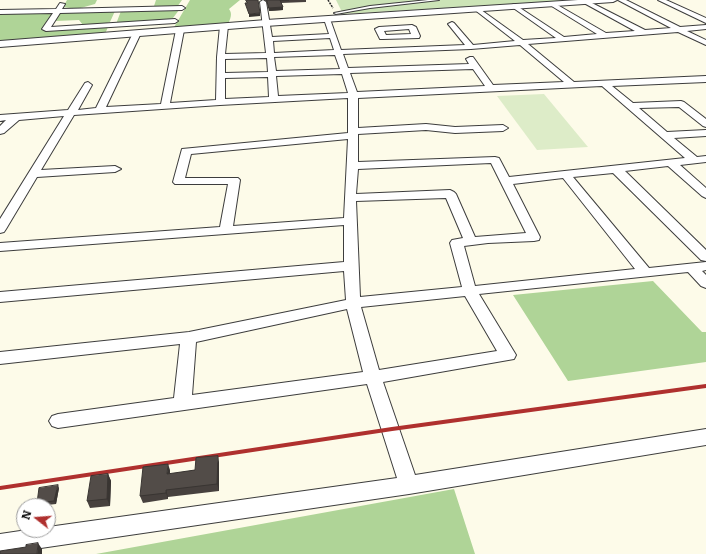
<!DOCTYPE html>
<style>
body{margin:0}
#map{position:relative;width:706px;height:554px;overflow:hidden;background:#fdfbe9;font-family:Literata,serif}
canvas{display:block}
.north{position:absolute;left:16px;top:498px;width:40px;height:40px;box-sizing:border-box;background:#fff;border:1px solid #9d9d9d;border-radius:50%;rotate:287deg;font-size:11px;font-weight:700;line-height:16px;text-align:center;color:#0a0a0a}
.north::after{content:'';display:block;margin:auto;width:14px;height:18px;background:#af302e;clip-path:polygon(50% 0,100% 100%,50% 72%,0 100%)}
</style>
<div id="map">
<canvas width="706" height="554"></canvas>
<div class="north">N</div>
</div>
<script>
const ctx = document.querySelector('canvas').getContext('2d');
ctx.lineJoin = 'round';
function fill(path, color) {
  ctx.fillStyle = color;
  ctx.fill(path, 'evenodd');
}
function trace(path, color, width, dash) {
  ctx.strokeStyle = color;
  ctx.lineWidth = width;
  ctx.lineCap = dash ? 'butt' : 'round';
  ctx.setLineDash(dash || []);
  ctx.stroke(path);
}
fill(new Path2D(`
 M336,0H582L343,14Z`), '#cce4b7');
fill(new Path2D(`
 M67,0H97L95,4L77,9L63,7Z
 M156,0H182L177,7H156L154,6Z
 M190,0H240L229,9C233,14 230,19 228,24L173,29Z
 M179,10L173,18L166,20L116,24L121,11Z
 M60,11H115L110,22L104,24L83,25L79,20L55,21Z
 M55,12L43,29L107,26L108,27L105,34L0,43V13Z
 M653,281L702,332H706V362L568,381L513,295Z
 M454,489L475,554H96Z`), '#afd497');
fill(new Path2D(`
 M544,94L588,147L537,150L497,96Z`), '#ddecc8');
const service = new Path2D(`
 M428,0H439L370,8L336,14L334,13L370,6Z`);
const minor = new Path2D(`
 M263,0L266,2L272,37L329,34L324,19L327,17L330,19L341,50L465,45L448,24L452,22L454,23L473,45L515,41L475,10L474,9L477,7L523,40L556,38L512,7V5L514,4L564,37L597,34L550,5V3H554L606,33L635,31L584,3V1H588L645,30L671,28L618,0H626L680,27L706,25V29L687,31L706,40V45L678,32L528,44L574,82L706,76V82L612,86L633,103L681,101L684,102L706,119V127L703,126L679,107L639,108L667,132L706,130V136L674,138L697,157L706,156V162L680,165L706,188V198L702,196L668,166L625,171L706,250V261L701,260L613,173L573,177L649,268L706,262V270L702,271L706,275V288L701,286L688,272L479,294L516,355L514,359L383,382L415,475L706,429V445L409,494L0,554V534L27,530H48V527L397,478L367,384L58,428L52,426L49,421L52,416L58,414L174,398L180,344L0,364V352L189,332L346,300L344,271L0,302V292L344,262V225L0,251V243L220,227L228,184H175L173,182L182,149L348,133V98L220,105L74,115L41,170L115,166L121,169L115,172L37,177L6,229L4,232L0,233V219L64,116L19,120L4,133L0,134V126L6,120L0,121V115L68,110L85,83L88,82L92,85L78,110L96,108L133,33L137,31L141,33L106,107L161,104L176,30L180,28L184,30L170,103L216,100L217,57L220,26L224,24L228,26L225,54L266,53L260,2ZM330,38L334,50L274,53L273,41ZM520,45L564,82L493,85L473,57H470L466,59L469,64L348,68L343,54L471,49ZM335,55L340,69L276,71L274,57ZM267,58L268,72L225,73V59ZM473,69L485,86L357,92L350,73ZM342,74L348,93L278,96L276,76ZM268,77L269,97L225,99V78ZM602,86L685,158L509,177L499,158L495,157L358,162V134L426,130L455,133L503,131L508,128L503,125L455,127L426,124L358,128V98ZM348,139L344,218L233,226L240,180L238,178H185L191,154ZM491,163L526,233L475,237L456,194L454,192L450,190L356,194L358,169ZM563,178L635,269L475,286L464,246L488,243L534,241L539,240L540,237L513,184ZM446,198L463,238L452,240L450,243L462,287L360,297L356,201ZM465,296L497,351L379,370L361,307ZM347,309L363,372L192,395L196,342Z
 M658,0H666L706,18V23Z
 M60,3L65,4L62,9L182,6L185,8L182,10L60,13L51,27L175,19L178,21L175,23L46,31L42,29L53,13L0,14V10L56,9Z
 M412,25L416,27L420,36L419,38L383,39H380L375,29L379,27ZM409,29L411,34L386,35L384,31Z`);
const tertiary = new Path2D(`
 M578,0H617L613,2L266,26L0,47V41L266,20Z`);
trace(service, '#3d3d3d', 2);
trace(minor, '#3d3d3d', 2);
trace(tertiary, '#3d3d3d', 2);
trace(new Path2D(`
 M328,0L333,8`), '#2c2c2c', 1.5, [2, 1]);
fill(service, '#fff');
fill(minor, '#fff');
fill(tertiary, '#fff');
trace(new Path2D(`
 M0,488L392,429L706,386`), '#af302e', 4);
fill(new Path2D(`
 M264,0H306V2L281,3L283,10L269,11L267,2Z
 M219,462V491L168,497V499L143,503L140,496L170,470V474L195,470Z
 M108,474L111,481L110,506L90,508L87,501Z
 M59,488L56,504L38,506L37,503Z`), '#47413e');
fill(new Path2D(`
 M283,7V10L269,11V8Z
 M260,13V16L249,17V14Z
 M218,456L219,462V491L217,484Z
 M168,464L170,470L169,480L167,474Z
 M108,474L111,481L110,506L107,499Z
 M58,485L59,488L56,504L54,501Z
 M166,490L168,497V499L166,493Z
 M38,543L42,549V554H37Z`), '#393532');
const building = new Path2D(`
 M246,0H258L260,13L249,14L245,3H247Z
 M267,0H289H280L283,7L269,8Z
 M218,456L217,484L166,490V493L140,496L143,467L168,464L167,474L195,470L196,458Z
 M108,474L107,499L87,501L91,476Z
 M58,485L54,501L37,503L39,488Z
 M38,543L37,554H0V551L26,547V545Z`);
fill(building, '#524c48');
trace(building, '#393532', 1);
</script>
